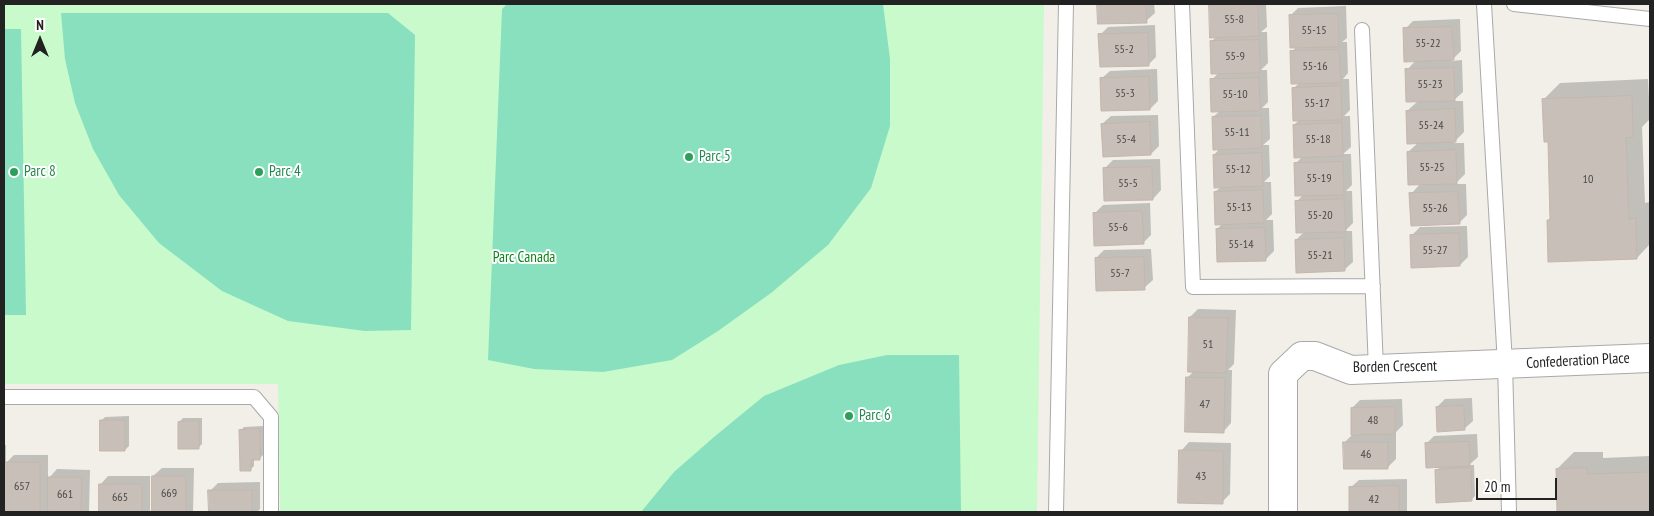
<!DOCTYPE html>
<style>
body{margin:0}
#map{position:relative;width:1654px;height:516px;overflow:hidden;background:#f2efe9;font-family:"PT Sans Narrow",sans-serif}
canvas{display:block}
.frame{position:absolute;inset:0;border:5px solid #222;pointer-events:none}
.north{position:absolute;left:15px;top:15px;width:50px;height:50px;-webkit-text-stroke:4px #fff;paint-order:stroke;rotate:0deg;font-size:14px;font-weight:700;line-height:20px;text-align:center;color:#222}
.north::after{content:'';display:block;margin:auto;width:18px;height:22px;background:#222;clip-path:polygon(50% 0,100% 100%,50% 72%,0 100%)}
.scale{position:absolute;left:1476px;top:478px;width:81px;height:22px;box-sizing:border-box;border:2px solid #222;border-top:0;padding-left:6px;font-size:15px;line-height:18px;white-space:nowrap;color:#222;-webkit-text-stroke:4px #fff;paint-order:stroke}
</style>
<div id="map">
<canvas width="1654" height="516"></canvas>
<div class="frame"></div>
<div class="north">N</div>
<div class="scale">20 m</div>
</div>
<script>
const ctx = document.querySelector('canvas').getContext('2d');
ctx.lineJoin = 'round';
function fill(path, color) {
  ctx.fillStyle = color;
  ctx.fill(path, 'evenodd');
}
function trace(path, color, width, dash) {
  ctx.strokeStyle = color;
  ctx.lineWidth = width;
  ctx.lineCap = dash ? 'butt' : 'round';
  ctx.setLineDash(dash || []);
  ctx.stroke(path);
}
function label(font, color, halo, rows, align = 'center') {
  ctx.font = font + ' "PT Sans Narrow",sans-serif';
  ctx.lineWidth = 4;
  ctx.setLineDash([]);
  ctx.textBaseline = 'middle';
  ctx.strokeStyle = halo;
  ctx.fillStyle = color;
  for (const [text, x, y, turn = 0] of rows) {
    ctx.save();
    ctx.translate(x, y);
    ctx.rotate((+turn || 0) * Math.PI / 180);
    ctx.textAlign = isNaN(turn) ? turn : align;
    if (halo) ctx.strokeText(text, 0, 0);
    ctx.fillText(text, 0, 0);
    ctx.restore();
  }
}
fill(new Path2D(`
 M4,4H1044L1037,512H280L278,384H4Z`), '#c8facc');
fill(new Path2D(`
 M507,4H883L890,59V126L871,188L828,245L771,293L718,331L672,360L603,372L534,369L488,360L502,9Z
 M61,13H388L415,35L411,330L365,331L288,321L222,291L159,243L119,195L93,149L75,103L65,59Z
 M4,29H21L26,315H4Z
 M887,355H959L961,512H641L674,472L714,437L764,396L839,365Z`), '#88e0be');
fill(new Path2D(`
 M1098,4H1154L1155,13L1146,21L1099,23Z
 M1211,4H1266L1267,27L1261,32H1267L1268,63L1261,70H1267L1268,102L1262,108H1269L1270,139L1263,145H1269L1270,176L1264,182H1271L1272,214L1266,220H1273L1274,251L1266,259L1217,229L1223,223L1215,192L1222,186L1214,155L1220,148L1213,117L1220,111L1212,80L1218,73L1211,42L1217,36L1210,5Z
 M1346,6L1347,38L1342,42H1347L1348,73L1343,79H1349L1350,110L1344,116H1350L1351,147L1343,154H1351L1352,185L1346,191H1352L1353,223L1345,231H1352L1353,262L1344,270L1296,240L1304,232L1297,201L1303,195L1295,164L1302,157L1294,125L1299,120L1293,89L1299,83L1292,52L1296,47L1290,16L1298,8Z
 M1460,19L1461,51L1451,61L1462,60L1463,92L1453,101H1463L1464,132L1453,143H1464L1465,174L1455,184H1466L1467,215L1459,223L1411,194L1421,183L1408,152L1419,142L1407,111L1418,101L1407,70L1416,60L1405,29L1413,21Z
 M1155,25L1156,57L1148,65L1100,35L1108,27Z
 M1157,69L1158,101L1150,109L1101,79L1110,71Z
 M1648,79L1650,119L1642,127L1645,203L1650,202V244L1637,258L1548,220L1551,217L1549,141L1543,100L1560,83Z
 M1158,115L1159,146L1151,154L1102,124L1111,116Z
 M1160,159L1161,190L1153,199L1104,169L1113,160Z
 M1150,203L1151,235L1143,243L1095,213L1103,205Z
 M1467,226L1468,257L1460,265L1411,236L1420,227Z
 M1151,249L1153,280L1144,288L1096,258L1104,250Z
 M1198,309L1236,310L1234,364L1228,370H1232L1231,423L1223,432L1187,378L1194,371L1190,317Z
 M1472,398L1473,421L1464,429L1437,407L1445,399Z
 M1402,399L1403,425L1396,432V459L1388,467L1345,442L1353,434L1352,408L1360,400Z
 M129,416V446L125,450L101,421L105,417Z
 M183,418H202V444L198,448L179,422Z
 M263,426L264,454L260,458H254V466L250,470L240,431L244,427Z
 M1477,434L1478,457L1469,465H1474L1475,496L1471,500L1436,471L1441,466L1426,444L1434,436Z
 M1189,442L1231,443L1230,494L1222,502L1181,451Z
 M4,445H6V463L14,455H48V479L57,469L90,470L89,512H5L6,478L4,480Z
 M1574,452H1603V458L1650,456V512H1558L1557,469Z
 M162,468H194L193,512H153V476Z
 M108,476H150V512H100V485Z
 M1407,479V512H1350V488L1359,480Z
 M260,482V509L257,512H210V491L218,483Z`), '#0003');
const building = new Path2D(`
 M1097,4H1146L1147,23L1098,24Z
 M1209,4H1258L1259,36L1210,38Z
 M1338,14L1339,47L1290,48L1289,15Z
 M1452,27L1454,60L1404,62L1403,28Z
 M1148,33L1149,66L1100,67L1098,34Z
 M1259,40L1260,73L1211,74L1210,41Z
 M1339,50L1341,83L1291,84L1290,51Z
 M1454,68L1455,101L1406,102L1405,69Z
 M1149,77L1150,110L1101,111L1100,78Z
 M1259,78L1260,111L1211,112L1210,79Z
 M1341,86L1342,120L1293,121L1292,88Z
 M1632,96L1633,137L1626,138L1629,219L1636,218L1637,259L1548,262L1547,220H1550L1548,142H1544L1542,99Z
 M1455,109L1456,142L1407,144L1406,111Z
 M1261,116L1262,148L1213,150L1212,117Z
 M1150,122L1151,155L1103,157L1101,124Z
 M1342,123L1343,156L1294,158L1293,125Z
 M1456,150L1457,184L1408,185L1407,152Z
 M1262,153L1263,186L1214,188L1213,155Z
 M1343,162L1344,195L1295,196L1294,163Z
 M1152,167L1153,200L1104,201L1103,168Z
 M1263,190L1264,223L1215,225L1214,192Z
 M1458,192L1460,224L1411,226L1409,193Z
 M1344,199L1346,232L1296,233L1295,201Z
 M1142,211L1144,244L1094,246L1093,213Z
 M1265,228L1266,261L1217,262L1216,229Z
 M1459,233L1460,266L1411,268L1410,235Z
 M1344,238L1345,271L1296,273L1295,240Z
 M1144,257L1145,290L1096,291L1095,258Z
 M1189,317L1228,318L1226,373L1188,372Z
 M1186,377L1225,378L1224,433L1185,432Z
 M1464,406L1465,430L1437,432L1436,407Z
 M1395,407V434L1351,435V408Z
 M100,420H125V451H100Z
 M199,421V449H178V422Z
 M260,429V460H251V471H240L239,430Z
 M1343,442H1388V469H1344Z
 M1469,442L1470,466L1426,468L1425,443Z
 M1179,450L1223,451V504L1178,503Z
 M5,462H40V512H4Z
 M1471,468L1472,501L1436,503L1435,470Z
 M1587,468V474L1650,472V512H1557L1556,469Z
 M152,476H186V512H152Z
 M48,477H82L81,512H48Z
 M99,484H142V512H99Z
 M1399,486V512H1349V487Z
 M208,490H252V512H209Z`);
fill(building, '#c7bfb8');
trace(building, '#c4b6ab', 1);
const service = new Path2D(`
 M1182,4L1193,287L1373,286
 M1484,4L1505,364L1509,512
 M1514,4L1650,19
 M1362,30L1376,369
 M4,397H254L271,417V512
 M1056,512L1066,4`);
const minor = new Path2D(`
 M1283,512V374L1302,356H1315L1351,370L1650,358`);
trace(service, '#a9a9a9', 16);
trace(minor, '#a9a9a9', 30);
trace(service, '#fff', 14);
trace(minor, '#fff', 28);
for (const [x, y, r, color] of [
 [689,157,5,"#2e9e5b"],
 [14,172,5,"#2e9e5b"],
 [259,172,5,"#2e9e5b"],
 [849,416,5,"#2e9e5b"]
]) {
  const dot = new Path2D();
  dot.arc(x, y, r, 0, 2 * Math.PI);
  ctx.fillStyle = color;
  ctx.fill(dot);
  trace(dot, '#fff', 2);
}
label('12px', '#4b4948', null, [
 ["55-8",1234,20],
 ["55-15",1314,31],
 ["55-22",1428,44],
 ["55-2",1124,50],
 ["55-9",1235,57],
 ["55-16",1315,67],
 ["55-23",1430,85],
 ["55-3",1125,94],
 ["55-10",1235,95],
 ["55-17",1317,104],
 ["55-24",1431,126],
 ["55-11",1237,133],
 ["55-4",1126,140],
 ["55-18",1318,140],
 ["55-25",1432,168],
 ["55-12",1238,170],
 ["55-19",1319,179],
 ["10",1588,180],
 ["55-5",1128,184],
 ["55-13",1239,208],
 ["55-26",1435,209],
 ["55-20",1320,216],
 ["55-6",1118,228],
 ["55-14",1241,245],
 ["55-27",1435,251],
 ["55-21",1320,256],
 ["55-7",1120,274],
 ["51",1208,345],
 ["47",1205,405],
 ["48",1373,421],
 ["46",1366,455],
 ["43",1201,477],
 ["657",22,487],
 ["669",169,494],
 ["661",65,495],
 ["665",120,498],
 ["42",1374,500]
]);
label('15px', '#27864d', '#fff', [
 ["Parc 5",699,157],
 ["Parc 8",24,172],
 ["Parc 4",269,172],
 ["Parc 6",859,416]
], 'left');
label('15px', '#0c8416', '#fff', [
 ["Parc Canada",524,258]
]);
label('15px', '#222', '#fff', [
 ["Confederation Place",1578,361,-3],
 ["Borden Crescent",1395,367,-1]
]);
</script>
